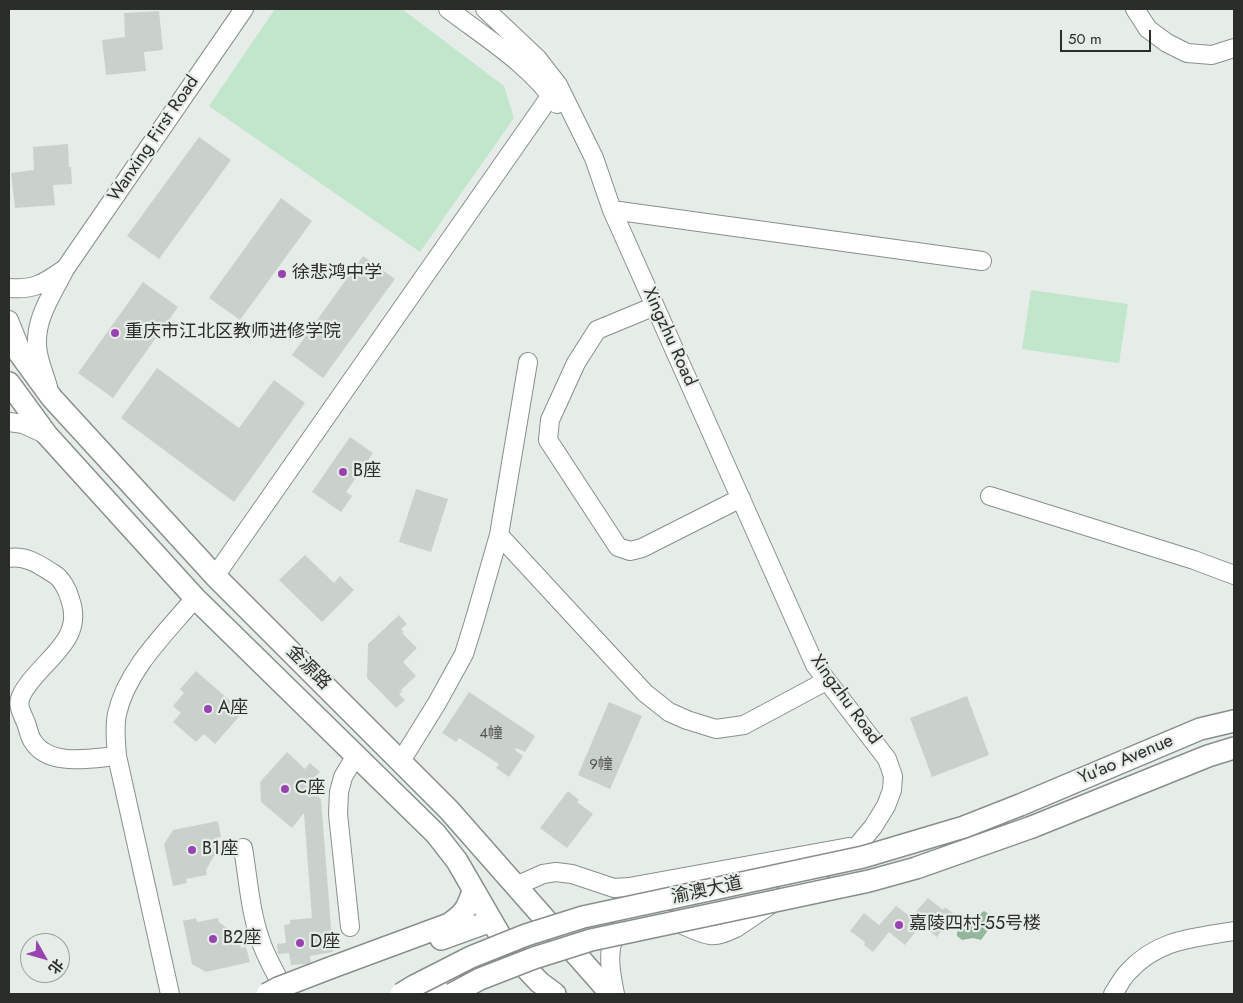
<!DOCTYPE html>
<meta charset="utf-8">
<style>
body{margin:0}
#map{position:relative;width:1243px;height:1003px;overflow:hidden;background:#e6ede8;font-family:Jost,"Noto Sans SC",sans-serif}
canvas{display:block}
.frame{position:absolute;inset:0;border:10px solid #2b2d2b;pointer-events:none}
.north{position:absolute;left:20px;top:933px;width:50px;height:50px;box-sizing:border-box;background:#e6ede8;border:1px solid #9ba09c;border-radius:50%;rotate:128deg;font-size:14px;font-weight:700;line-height:20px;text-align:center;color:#2b2d2b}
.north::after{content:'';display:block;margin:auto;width:18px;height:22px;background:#9943b1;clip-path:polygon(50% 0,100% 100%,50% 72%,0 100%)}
.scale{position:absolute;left:1060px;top:30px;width:91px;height:22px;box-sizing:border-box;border:2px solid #2b2d2b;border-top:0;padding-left:6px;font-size:15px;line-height:18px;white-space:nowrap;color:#2b2d2b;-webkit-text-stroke:4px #e6ede8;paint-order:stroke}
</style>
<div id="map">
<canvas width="1243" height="1003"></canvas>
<div class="frame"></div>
<div class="north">北</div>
<div class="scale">50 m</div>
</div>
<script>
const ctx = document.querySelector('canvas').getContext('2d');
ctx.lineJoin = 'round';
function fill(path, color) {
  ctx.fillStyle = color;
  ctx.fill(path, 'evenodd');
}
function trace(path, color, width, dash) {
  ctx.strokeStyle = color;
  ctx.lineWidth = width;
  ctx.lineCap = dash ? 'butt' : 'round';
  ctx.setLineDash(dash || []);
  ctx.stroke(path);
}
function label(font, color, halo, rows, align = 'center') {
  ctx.font = font + ' Jost,"Noto Sans SC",sans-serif';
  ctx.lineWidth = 4.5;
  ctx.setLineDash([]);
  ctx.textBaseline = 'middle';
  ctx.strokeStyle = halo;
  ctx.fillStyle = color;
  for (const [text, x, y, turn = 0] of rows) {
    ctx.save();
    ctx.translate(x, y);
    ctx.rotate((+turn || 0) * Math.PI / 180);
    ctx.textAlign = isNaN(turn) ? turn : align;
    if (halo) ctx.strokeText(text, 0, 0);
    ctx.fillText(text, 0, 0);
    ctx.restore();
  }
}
fill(new Path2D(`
 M275,9H402L504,86L514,118L420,252L209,106Z
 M1031,290L1128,304L1119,363L1022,349Z`), '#c2e6cb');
fill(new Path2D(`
 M984,911L996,919L981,940L973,938L962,940L957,936V932Z`), '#93b69c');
fill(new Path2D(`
 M159,11L163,50L144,52L146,71L106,75L102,40L125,37L124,13Z
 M199,137L231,160L159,259L127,236Z
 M68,144L69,167H71L72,184L53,185L55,205L15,208L11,173L34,170L33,147Z
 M281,198L312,221L240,320L209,298Z
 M363,256L395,279L323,378L292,355Z
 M143,282L178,307L113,398L78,373Z
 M157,368L239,428L274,380L305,403L234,502L121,418Z
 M350,437L373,453L346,492L352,496L341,512L312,492Z
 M416,489L448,499L431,552L399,542Z
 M305,555L334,583L340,576L354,590L322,622L279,580Z
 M399,615L407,624L401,629L404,632L402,633L417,648L403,662L416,676L401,690L402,692L399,694L405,700L396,708L367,678L368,644Z
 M196,671L243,712L215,744L204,734L196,742L173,722L181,713L173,706L184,693L180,689Z
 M469,692L535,736L525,752L516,748L515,750L523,756L509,777L496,768L499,764L459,738L456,742L442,733Z
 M967,696L989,755L932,777L910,718Z
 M609,702L642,716L610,789L578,775Z
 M287,752L305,769L310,763L320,772L314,778L317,780L309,789L321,799L333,952L310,956L311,962L306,964L291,965L289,953L278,954L277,944L286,943L284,925L290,924V920L312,918L304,813L292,828L261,802L260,782Z
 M568,791L579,800L577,802L593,814L567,848L540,828Z
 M218,821L221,837L215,838L219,856H214L206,870L207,875L186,879L187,883L173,886L164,844L173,830Z
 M928,898L943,910L945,907L954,914L937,937L921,925L905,945L889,932L873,952L864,945L865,942L850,931L864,913L879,925L896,906L911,917Z
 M196,918L197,922L218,918L219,922L232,932L237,930L241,948L246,947L250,962L206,972L192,964L183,921Z`), '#cad1cb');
const minor = new Path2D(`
 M448,9C486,38 529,64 557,104
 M485,9L537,58L558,85L594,158L612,210L815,665L887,759L893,776L892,790L886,806L873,827L857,846L736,928C727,932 719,936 710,935C695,933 681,922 666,919C646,914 622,919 613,940C607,957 612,978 615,994
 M1135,9L1148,29L1167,43L1187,53L1212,55L1234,48
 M612,210L982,261
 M9,288C33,290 43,284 63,270
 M655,306L597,330L576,363L550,420L548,440L618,547L630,551L642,548L741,498
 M9,320L21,350
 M48,387C45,376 40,365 38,353C32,322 52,295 65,269L244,9
 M9,422L23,424L47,435
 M990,496L1194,560L1234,575
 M499,535L645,693L669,712L687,720L716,729L744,725L826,681
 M9,558C26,555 40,565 54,574C61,578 68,590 70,599C86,642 39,661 22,694C16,705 22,713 26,723C28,728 29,735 32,740C48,768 92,758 117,756
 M215,576L558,85
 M401,761L437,703L464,654L474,622L499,535L528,362
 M243,848C248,878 250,910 260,939C266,958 277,976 287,994
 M516,886L543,874L556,872L572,874L614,888L629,887L849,847
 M350,927L338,814L339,792L343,777L356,755
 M170,994L117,756C116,742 114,728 117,714C127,669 166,633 195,598
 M423,994L451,978
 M1113,994C1118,987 1122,978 1128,972C1158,939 1193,938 1234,931`);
const major = new Path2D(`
 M9,339L52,398L215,576L449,810L611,994
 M9,383L47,435L195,598L436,834L457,861L508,949L539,982L555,994
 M1020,805L1200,729L1234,721
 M1032,827L1208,756L1234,748
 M441,939L491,921
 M330,968L449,924C464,914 467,909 473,891`);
trace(minor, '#888f8a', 20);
trace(major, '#888f8a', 24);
trace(minor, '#fff', 18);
trace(major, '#fff', 21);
const majorBridge = new Path2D(`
 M267,994L278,988L330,968
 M401,994L414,986L471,957L526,935L583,917L863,857L964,827L1020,805
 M452,994L480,979L534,958L591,940L869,881L916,868L1032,827`);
trace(majorBridge, '#888f8a', 24, []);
trace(majorBridge, '#fff', 21);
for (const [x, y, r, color] of [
 [282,274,5,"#9943b1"],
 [115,333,5,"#9943b1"],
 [343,472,5,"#9943b1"],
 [208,709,5,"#9943b1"],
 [285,789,5,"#9943b1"],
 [192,850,5,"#9943b1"],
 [899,925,5,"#9943b1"],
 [213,939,5,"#9943b1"],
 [300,943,5,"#9943b1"]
]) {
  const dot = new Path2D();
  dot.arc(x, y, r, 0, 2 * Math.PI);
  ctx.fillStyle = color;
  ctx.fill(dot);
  trace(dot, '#e6ede8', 2);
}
label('15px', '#535653', null, [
 ["4幢",491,734],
 ["9幢",601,765]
]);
label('18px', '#2b2d2b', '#e6ede8', [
 ["Wanxing First Road",154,139,-56],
 ["Xingzhu Road",669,337,66],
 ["金源路",308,668,45],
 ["Xingzhu Road",845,700,54],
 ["Yu'ao Avenue",1126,760,-23],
 ["渝澳大道",707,891,-12]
]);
label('18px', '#2b2d2b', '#e6ede8', [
 ["徐悲鸿中学",292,274],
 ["重庆市江北区教师进修学院",125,333],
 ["B座",353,472],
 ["A座",218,709],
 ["C座",295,789],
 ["B1座",202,850],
 ["嘉陵四村-55号楼",909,925],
 ["B2座",223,939],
 ["D座",310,943]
], 'left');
</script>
